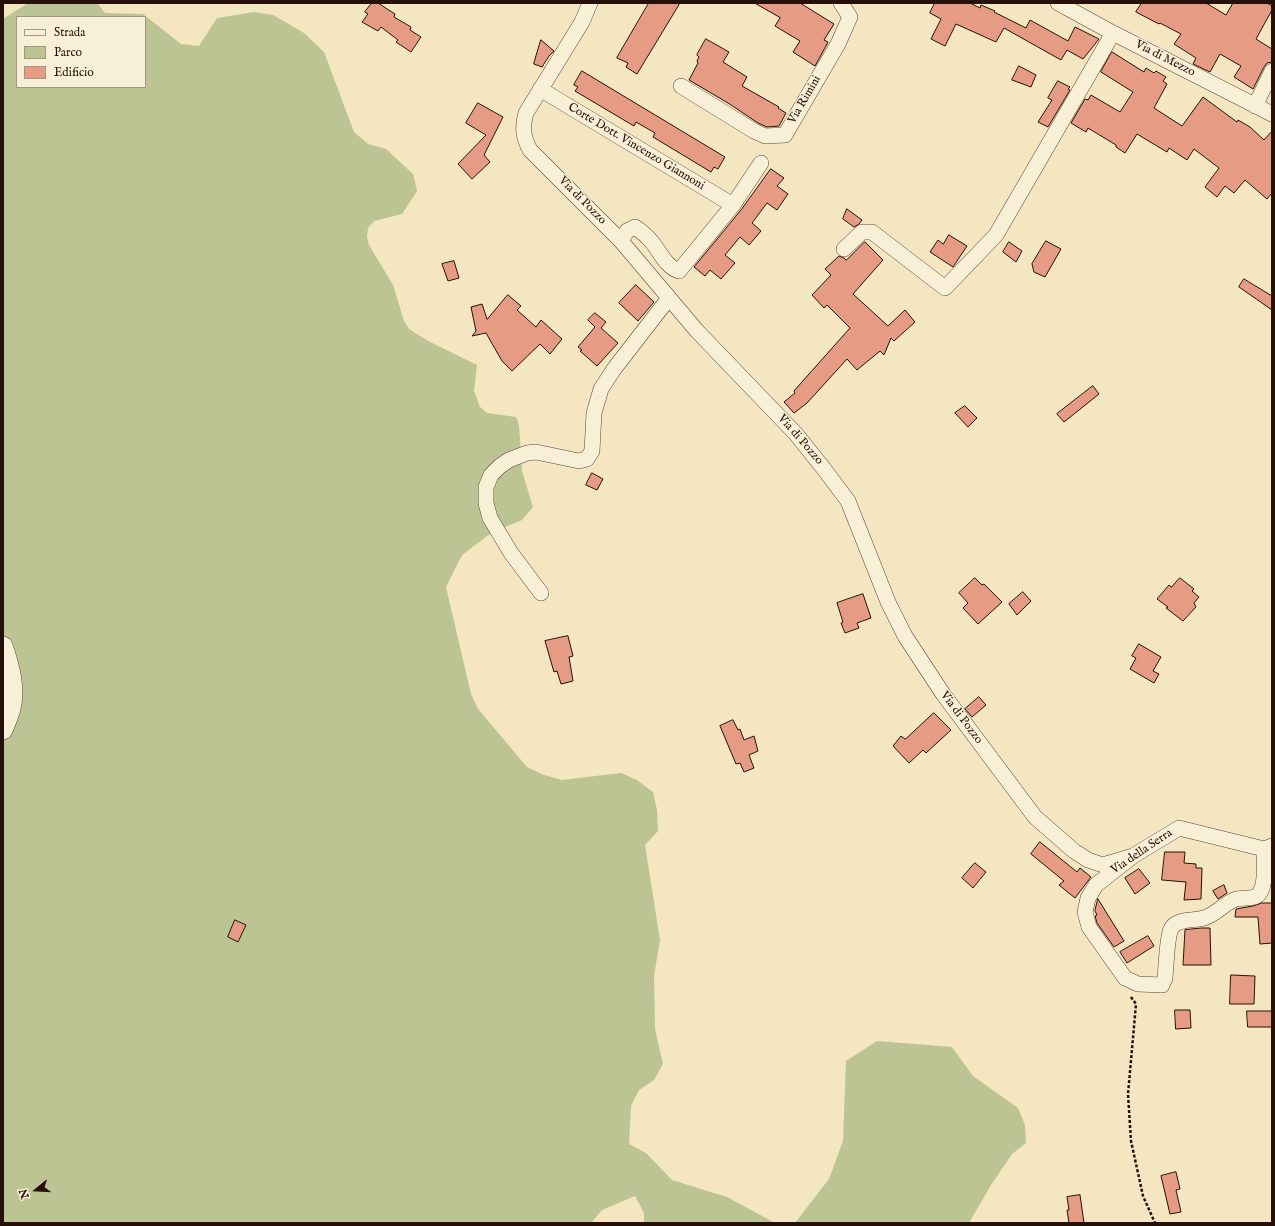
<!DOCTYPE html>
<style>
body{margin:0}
#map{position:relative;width:1275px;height:1226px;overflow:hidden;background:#f3e6c0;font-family:"IM FELL English",serif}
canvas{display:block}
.frame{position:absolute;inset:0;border:4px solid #261009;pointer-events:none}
.legend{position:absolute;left:16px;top:16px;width:130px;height:72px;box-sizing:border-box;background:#f7efd6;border:1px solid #a39684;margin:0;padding:5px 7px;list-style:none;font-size:12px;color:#261009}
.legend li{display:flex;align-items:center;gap:8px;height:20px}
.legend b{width:20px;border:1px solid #a39684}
.north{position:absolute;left:16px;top:1170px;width:40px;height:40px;-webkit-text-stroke:3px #f7efd6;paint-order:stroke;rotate:252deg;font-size:11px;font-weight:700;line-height:16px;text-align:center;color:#261009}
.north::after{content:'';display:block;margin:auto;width:14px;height:18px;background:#261009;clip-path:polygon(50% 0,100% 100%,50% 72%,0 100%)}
</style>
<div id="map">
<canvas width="1275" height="1226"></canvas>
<div class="frame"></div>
<ul class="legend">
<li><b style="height:5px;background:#f7efd6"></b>Strada</li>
<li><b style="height:11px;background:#bbc492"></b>Parco</li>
<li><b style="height:11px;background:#e69c84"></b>Edificio</li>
</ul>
<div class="north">N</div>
</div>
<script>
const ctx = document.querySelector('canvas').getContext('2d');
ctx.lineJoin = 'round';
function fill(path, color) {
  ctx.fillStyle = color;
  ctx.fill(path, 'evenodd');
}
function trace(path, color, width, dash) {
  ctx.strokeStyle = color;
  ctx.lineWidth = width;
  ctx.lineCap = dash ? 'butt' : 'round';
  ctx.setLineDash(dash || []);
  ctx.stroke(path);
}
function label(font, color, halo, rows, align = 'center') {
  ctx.font = font + ' "IM FELL English",serif';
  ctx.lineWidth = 3;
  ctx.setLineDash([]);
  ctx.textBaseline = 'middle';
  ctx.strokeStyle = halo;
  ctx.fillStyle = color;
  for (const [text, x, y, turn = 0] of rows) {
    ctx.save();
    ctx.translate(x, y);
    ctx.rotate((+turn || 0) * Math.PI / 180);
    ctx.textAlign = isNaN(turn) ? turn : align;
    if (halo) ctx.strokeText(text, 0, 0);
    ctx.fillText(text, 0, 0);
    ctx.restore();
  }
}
fill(new Path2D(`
 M28,3H97L105,13L143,14L181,44L199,46L217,18L254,12L273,15L304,33L324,52L354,132L368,144L386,149L413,174L417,191L402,214L374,221L368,228L367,237L369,245L393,285L404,321L409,329L428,341L477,365L474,391L480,407L487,413L516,417L519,425L522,471L533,507L522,520L491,533L462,555L446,587L471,694L478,709L527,767L544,775L562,780L621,773L637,780L653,792L657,810L658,831L645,845L660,940L654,976L655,1029L663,1064L654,1080L639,1090L631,1106L629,1144L646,1153L672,1180L727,1197L775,1223H644V1213L635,1196L602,1210L591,1223H3V19ZM17,17H145V87H17Z
 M877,1041L952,1047L973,1076L1018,1108L1025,1125L1026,1143L1012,1154L991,1185L969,1223H795L829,1179L843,1141L846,1061Z`), '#bbc492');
const building = new Path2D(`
 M372,3H378L395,14L394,17L411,27L410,30L421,37L411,52L396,42L398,40L381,27L378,31L362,22L368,14L365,12Z
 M649,3H680L637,74L626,67L628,63L617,58Z
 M755,3H800L834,24L824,40L828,42L826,46L815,66L793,52L800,41L775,26L780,18Z
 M935,3H970L980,8L981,5L995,11L994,12L1026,28L1030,20L1068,41L1075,27L1099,39L1083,59L1067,50L1061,60L1004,28L996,42L956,24L945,46L931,39L941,19L930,13Z
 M1142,3H1206L1226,15L1233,3H1267L1272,6V10L1256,39L1272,49V62L1267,63L1264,67L1253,89L1234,77L1241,66L1220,54L1210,72L1193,64L1196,58L1174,44L1181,34L1160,23L1159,24L1136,12Z
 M706,39L729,52L723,62L747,77L742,86L779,107L778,108L786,113L779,126L767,127L758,123L728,103L689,80L698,63L697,61L699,57L697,55Z
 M541,40L554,51L549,56L542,67L534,64Z
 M1112,52L1144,72L1146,68L1154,73L1156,71L1166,77L1163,81L1167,84L1154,108L1182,126L1203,97L1237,122L1238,120L1250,127L1264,140L1272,131V193L1267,199L1245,180L1234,193L1225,186L1217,197L1205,187L1219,168L1194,149L1187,160L1169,148L1167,152L1137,134L1125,153L1116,147V145L1088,128L1086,132L1071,123L1085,99L1088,100L1091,95L1120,112L1133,92L1101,72Z
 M1019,66L1036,75L1031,87L1012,80Z
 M582,71L725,157L718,169L714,167L711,172L653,137L655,133L636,122L634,126L575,91L578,87L574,85Z
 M1058,81L1070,87L1068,89L1070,90L1048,127L1038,122L1052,100L1048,98Z
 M478,103L503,117L484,155L490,162L472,179L458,164L486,135L466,123Z
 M771,169L784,178L777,186L788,194L777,210L767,203L752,223L761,231L749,245L740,237L725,255L735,263L721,279L710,270L705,276L694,267L741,210Z
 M847,209L862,220L859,224L854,227L843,219Z
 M949,235L967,246L953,267L930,252L938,240L943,244Z
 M1046,241L1061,249L1045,277L1034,272L1032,264Z
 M865,242L883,260L853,294L888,326L905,310L915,322L894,341L891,338L884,355L880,351L857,370L847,359L807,403L794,413L784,402L795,393L794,391L809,374L850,328L827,305L824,308L812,295L831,275L825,269L839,256L844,258L846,260Z
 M1009,242L1022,251L1016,262L1003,252Z
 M454,261L459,278L448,281L442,264Z
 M1244,279L1272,296V310L1239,287Z
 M636,285L654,302L638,321L619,303Z
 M508,295L521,306L517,310L536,327L541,320L562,339L550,354L540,344L512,371L502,361L486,333L472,336L476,331L471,307L482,304L487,319Z
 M595,313L606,322L601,328L618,343L597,366L580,351L582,350L578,347L595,327L588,320Z
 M1093,386L1099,394L1064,422L1057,414Z
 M965,406L977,418L968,427L955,413Z
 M592,473L603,479L597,490L586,485Z
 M975,578L982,585L984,584L1002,602L978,624L963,608L968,603L959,593Z
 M1180,578L1194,589L1192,591L1199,597L1194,603L1196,607L1183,621L1166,608L1168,607L1157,599L1169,585L1171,587Z
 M1023,592L1031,601L1017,615L1009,604Z
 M863,594L871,618L857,623L859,628L845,633L841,623L843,622L837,603Z
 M568,636L573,656L569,657L573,681L561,684L557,671L554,672L545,641Z
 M1139,644L1161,657L1153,671L1159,674L1154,683L1130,669L1136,658L1132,656Z
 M979,697L986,705L972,717L965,709Z
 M934,713L951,730L926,753L923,750L909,763L893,746L901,736L905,739Z
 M733,720L738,730L740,729L744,740L754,736L758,751L749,755L754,768L744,772L740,763L736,764L720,726Z
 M1040,842L1077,872L1080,868L1091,877L1075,898L1059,885L1064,881L1031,854Z
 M1165,852H1185L1184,863L1196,864V868H1202L1201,899L1184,900L1186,882L1162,880Z
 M975,863L986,872L973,888L962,878Z
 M1139,869L1150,883L1135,894L1125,878Z
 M1224,885L1227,893L1218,899L1213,891Z
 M1098,899L1124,941L1114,947L1097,923L1095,916L1097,915L1095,911Z
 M1262,903H1272V943L1260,944L1258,917H1235L1236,909L1253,906Z
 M235,920L246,925L238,942L228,937Z
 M1202,928H1210L1211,965H1183L1185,930Z
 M1148,936L1154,946L1127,963L1120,952Z
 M1231,975L1255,976L1254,1004H1230Z
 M1175,1010H1190L1191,1028L1176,1029Z
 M1247,1011H1272V1027H1248Z
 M1176,1172L1180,1189L1176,1190L1181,1212L1170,1214L1161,1176Z
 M1080,1195L1084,1223H1069L1067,1210H1069L1067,1197Z`);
fill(building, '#e69c84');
trace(building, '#261009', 1);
const minor = new Path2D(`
 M590,3L582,22L526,113C522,127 523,137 530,150L621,241L697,331L796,434L824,469L848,501L888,602L905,636L943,694L1035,817L1074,851L1088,860L1103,865L1133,856
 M1058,3L1113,33L1272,114
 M681,86L754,131L765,136L785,135L838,44L850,17L841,3
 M540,89L733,205
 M1255,106L1272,71
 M621,241L627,231L635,227C641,231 647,236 652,242C660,252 666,267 679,271L733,205L761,163
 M844,249L862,232H872L945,288L996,235L1113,33
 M541,593L511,553L490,518L486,503V487L491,475L500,466L509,460L527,453L536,452L579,461L587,459L592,451L594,413L601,389L614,369L669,298
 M1264,849C1264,861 1267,884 1259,894C1254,900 1242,897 1236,899C1224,903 1217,914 1204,918C1194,921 1176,918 1171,929C1167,937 1166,968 1165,978L1162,985L1138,984L1125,978L1089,927L1085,912L1088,898L1096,885L1133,856L1179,828L1264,849L1272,846`);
const tertiary = new Path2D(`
 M3,646C10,666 16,688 11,709C9,716 6,723 3,730`);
trace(minor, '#594637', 16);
trace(tertiary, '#594637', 20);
trace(new Path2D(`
 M1131,997L1136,1004L1128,1094L1131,1141L1143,1196L1155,1223`), '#261009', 2.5, [3, 2]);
trace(minor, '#f7efd6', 15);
trace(tertiary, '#f7efd6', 19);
label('12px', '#261009', '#f7efd6', [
 ["Via di Mezzo",1165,59,27],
 ["Via Rimini",805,100,-60],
 ["Corte Dott. Vincenzo Giannoni",636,147,31],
 ["Via di Pozzo",582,201,45],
 ["Via di Pozzo",800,440,49],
 ["Via di Pozzo",961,718,53],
 ["Via della Serra",1142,852,-34]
]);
</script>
